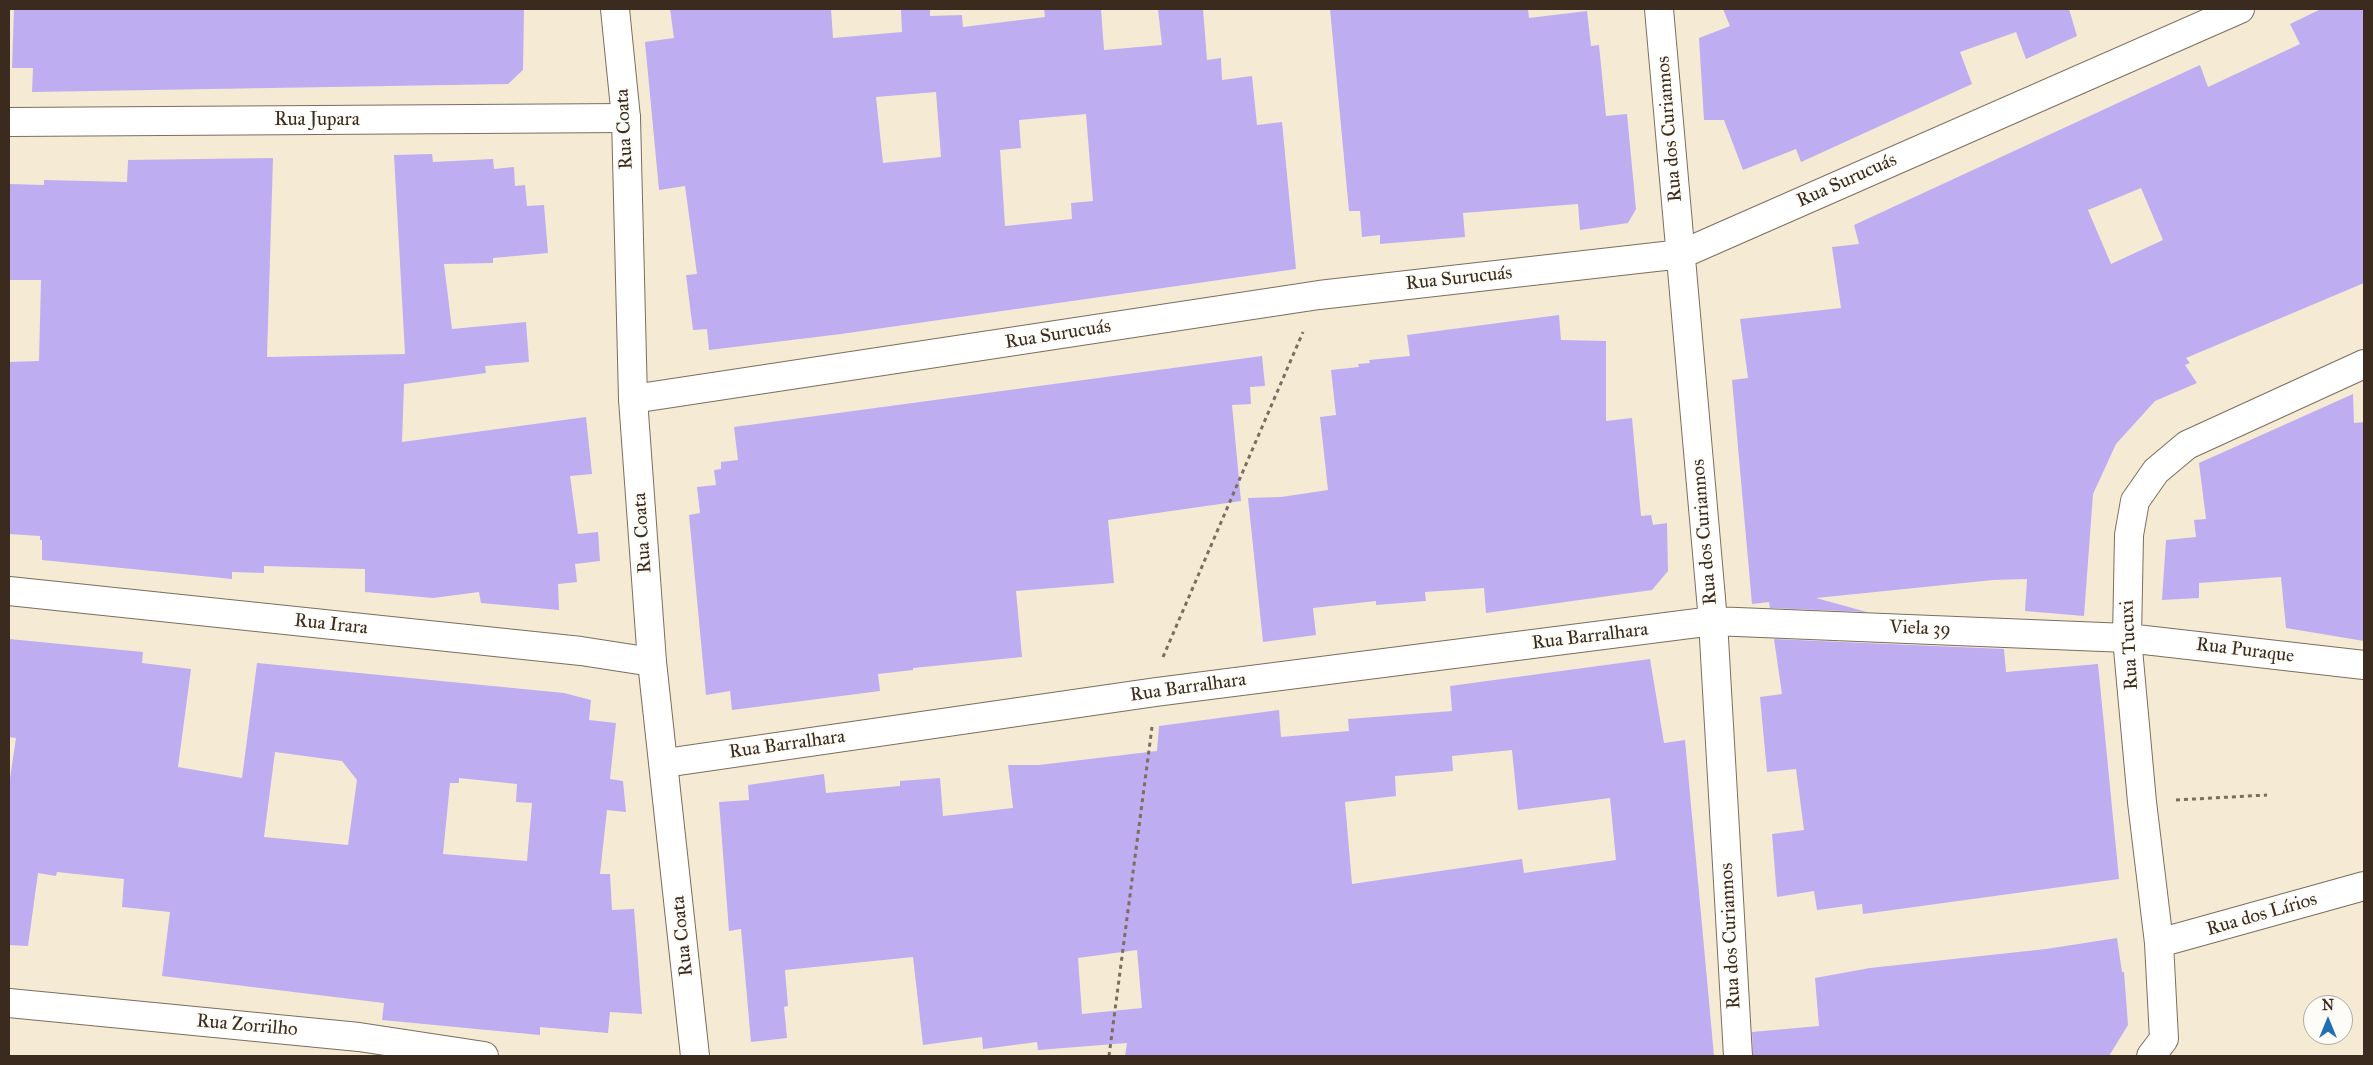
<!DOCTYPE html>
<meta charset="utf-8">
<style>
body{margin:0}
#map{position:relative;width:2373px;height:1065px;overflow:hidden;background:#f5ead4;font-family:"IM FELL Great Primer",serif}
canvas{display:block}
.frame{position:absolute;inset:0;border:10px solid #3b2a1e;pointer-events:none}
.north{position:absolute;left:2303px;top:995px;width:50px;height:50px;box-sizing:border-box;background:#fdfcf7;border:1px solid #afa8a0;border-radius:50%;rotate:0deg;font-size:14px;font-weight:700;line-height:20px;text-align:center;color:#3b2a1e}
.north::after{content:'';display:block;margin:auto;width:18px;height:22px;background:#1f6fb2;clip-path:polygon(50% 0,100% 100%,50% 72%,0 100%)}
</style>
<div id="map">
<canvas width="2373" height="1065"></canvas>
<div class="frame"></div>
<div class="north">N</div>
</div>
<script>
const ctx = document.querySelector('canvas').getContext('2d');
ctx.lineJoin = 'round';
function fill(path, color) {
  ctx.fillStyle = color;
  ctx.fill(path, 'evenodd');
}
function trace(path, color, width, dash) {
  ctx.strokeStyle = color;
  ctx.lineWidth = width;
  ctx.lineCap = dash ? 'butt' : 'round';
  ctx.setLineDash(dash || []);
  ctx.stroke(path);
}
function label(font, color, halo, rows, align = 'center') {
  ctx.font = font + ' "IM FELL Great Primer",serif';
  ctx.lineWidth = 4;
  ctx.setLineDash([]);
  ctx.textBaseline = 'middle';
  ctx.strokeStyle = halo;
  ctx.fillStyle = color;
  for (const [text, x, y, turn = 0] of rows) {
    ctx.save();
    ctx.translate(x, y);
    ctx.rotate((+turn || 0) * Math.PI / 180);
    ctx.textAlign = isNaN(turn) ? turn : align;
    if (halo) ctx.strokeText(text, 0, 0);
    ctx.fillText(text, 0, 0);
    ctx.restore();
  }
}
fill(new Path2D(`
 M14,9H524L523,70L508,84L32,92L33,68H12Z
 M670,9H831L833,38L902,32L901,9H930V16L962,15L963,27L1045,17L1044,9H1101L1104,50L1162,45L1158,9H1203L1207,60L1221,58L1222,80L1252,76L1257,125L1282,122L1296,269L841,334L709,350L707,329L693,330L686,275L697,274L685,186L659,190L645,42L674,38ZM936,92L941,157L883,163L876,97ZM1086,114L1093,201L1071,203L1072,219L1005,226L1000,150L1021,148L1019,120Z
 M1330,9H1528L1529,18L1587,11L1591,46L1599,45L1606,116L1627,114L1636,209L1628,223L1580,230L1578,204L1463,213L1465,237L1380,244V235L1362,237L1360,211H1349Z
 M1723,9H2069L2077,36L2026,59L2016,32L1960,52L1972,84L1801,162L1796,149L1743,170L1724,120H1704L1699,38L1730,26Z
 M2321,9H2364V283L2186,358L2190,363L2185,365L2197,383L2155,401L2116,444L2093,494L2084,616L2025,611L2027,579L1993,580L1816,598L1867,612L1770,608L1769,602L1752,604L1732,380L1748,378L1740,319L1841,308L1832,247L1859,244L1854,225L2200,65L2208,87L2300,44L2290,24ZM2141,188L2163,240L2111,264L2088,210Z
 M432,154L433,162L493,159L494,169L514,167L515,186L525,185L527,206L544,205L548,253L493,258V263L444,264L452,329L526,322L529,362L485,366L486,373L404,384L402,442L586,417L592,474L570,476L578,534L598,532L600,561L575,564L577,582L558,584L559,610L481,603L479,592L433,598L365,592V569L264,566V573L232,572V579L42,560V540H40V536L9,534V362L39,361L41,280H9V184L44,185V180L127,182L128,160L273,158L267,357L405,354L394,155Z
 M1559,315L1561,340L1606,341V421L1632,418L1641,516L1651,515L1653,525L1667,523L1668,571L1652,590L1486,613L1484,588L1425,592L1426,601L1376,605V601L1313,608L1316,635L1263,642L1248,498L1281,497L1328,490L1320,417L1336,415L1331,370L1359,367L1358,364L1370,363L1369,360L1410,356L1407,335Z
 M1262,356L1265,386L1250,387L1251,404L1232,405L1241,501L1108,520L1114,583L1016,591L1022,657L913,668V670L878,674L880,691L732,710L730,691L706,695L689,515L700,513L697,487L716,485L714,470L721,469V462L738,460L734,427Z
 M2353,394L2354,423L2364,422V641L2286,628L2281,577L2199,583V598L2162,600L2166,540L2196,537L2194,520L2206,519L2199,463Z
 M9,639L143,652L142,663L191,669L178,767L242,778L257,663L564,693L591,700L589,720L616,723L610,779L623,781L626,812L607,810L600,874H610L612,910L634,909L642,1014L610,1012L608,1033L540,1027V1035L382,1020L384,1003L162,976L170,912L122,907L124,879L57,872L56,876L38,873L28,946L9,945V785L16,738L9,737ZM275,752L342,761L357,780L348,845L264,837ZM459,778L517,784L516,802L532,803L527,861L443,854L450,783H459Z
 M1774,639L2004,649L2006,672L2098,664L2119,879L1863,914L1862,904L1817,910L1814,891L1777,897L1772,834L1804,830L1796,769L1767,772L1760,697L1782,694Z
 M1650,659L1664,743L1685,740L1714,1056H1125L1127,1043L1038,1050L1037,1042L983,1049L982,1037L923,1045L913,957L785,970L788,1006L784,1007L787,1038L751,1042L741,929L729,931L719,802L749,800L748,785L824,774L826,793L900,786V781L940,778L943,816L1013,808L1008,765H1039L1157,751L1159,726L1279,710L1281,737L1349,731L1348,719L1452,711L1450,686ZM1512,750L1518,810L1610,798L1616,860L1524,873L1522,859L1352,884L1345,802L1396,796L1395,776L1453,771L1452,756ZM1137,950L1142,1008L1082,1014L1078,958Z
 M2117,938L2122,972H2124L2128,1025L2109,1056H1753L1752,1032L1819,1026L1815,978L1870,968L2046,949Z`), '#bfadf2');
const street = new Path2D(`
 M1659,9L1713,621L1738,1056
 M9,122L626,118
 M633,399L1319,295L1682,254L2240,9
 M9,591L581,651L652,662
 M665,763L1156,692L1713,621L2127,638L2364,665
 M2159,943L2364,886
 M9,1003L359,1037L484,1056
 M2151,1056L2164,1039L2159,943L2142,802L2127,638L2129,535L2135,501L2156,471L2187,445L2364,364`);
const secondary = new Path2D(`
 M615,9L626,118L633,399L652,662L695,1056`);
trace(street, '#7c6d5e', 30);
trace(secondary, '#7c6d5e', 30);
trace(new Path2D(`
 M1163,657L1303,332
 M2176,800L2267,795
 M1109,1056L1152,727`), '#7c6d5e', 3, [4, 4]);
trace(street, '#fff', 28);
trace(secondary, '#fff', 28);
label('19px', '#3b2a1e', '#fdfcf7', [
 ["Rua Jupara",317,120],
 ["Rua Coata",625,129,-93],
 ["Rua dos Curiannos",1670,129,-95],
 ["Rua Surucuás",1847,181,-24],
 ["Rua Surucuás",1459,279,-6],
 ["Rua Surucuás",1058,335,-9],
 ["Rua dos Curiannos",1705,532,-95],
 ["Rua Coata",643,533,-94],
 ["Rua Irara",331,625,6],
 ["Viela 39",1920,629,2],
 ["Rua Barralhara",1590,637,-7],
 ["Rua Tucuxi",2130,645,-93],
 ["Rua Puraque",2245,651,7],
 ["Rua Barralhara",1188,688,-8],
 ["Rua Barralhara",787,745,-8],
 ["Rua dos Lírios",2262,915,-16],
 ["Rua Coata",683,936,-96],
 ["Rua dos Curiannos",1731,936,-93],
 ["Rua Zorrilho",247,1026,5]
]);
</script>
